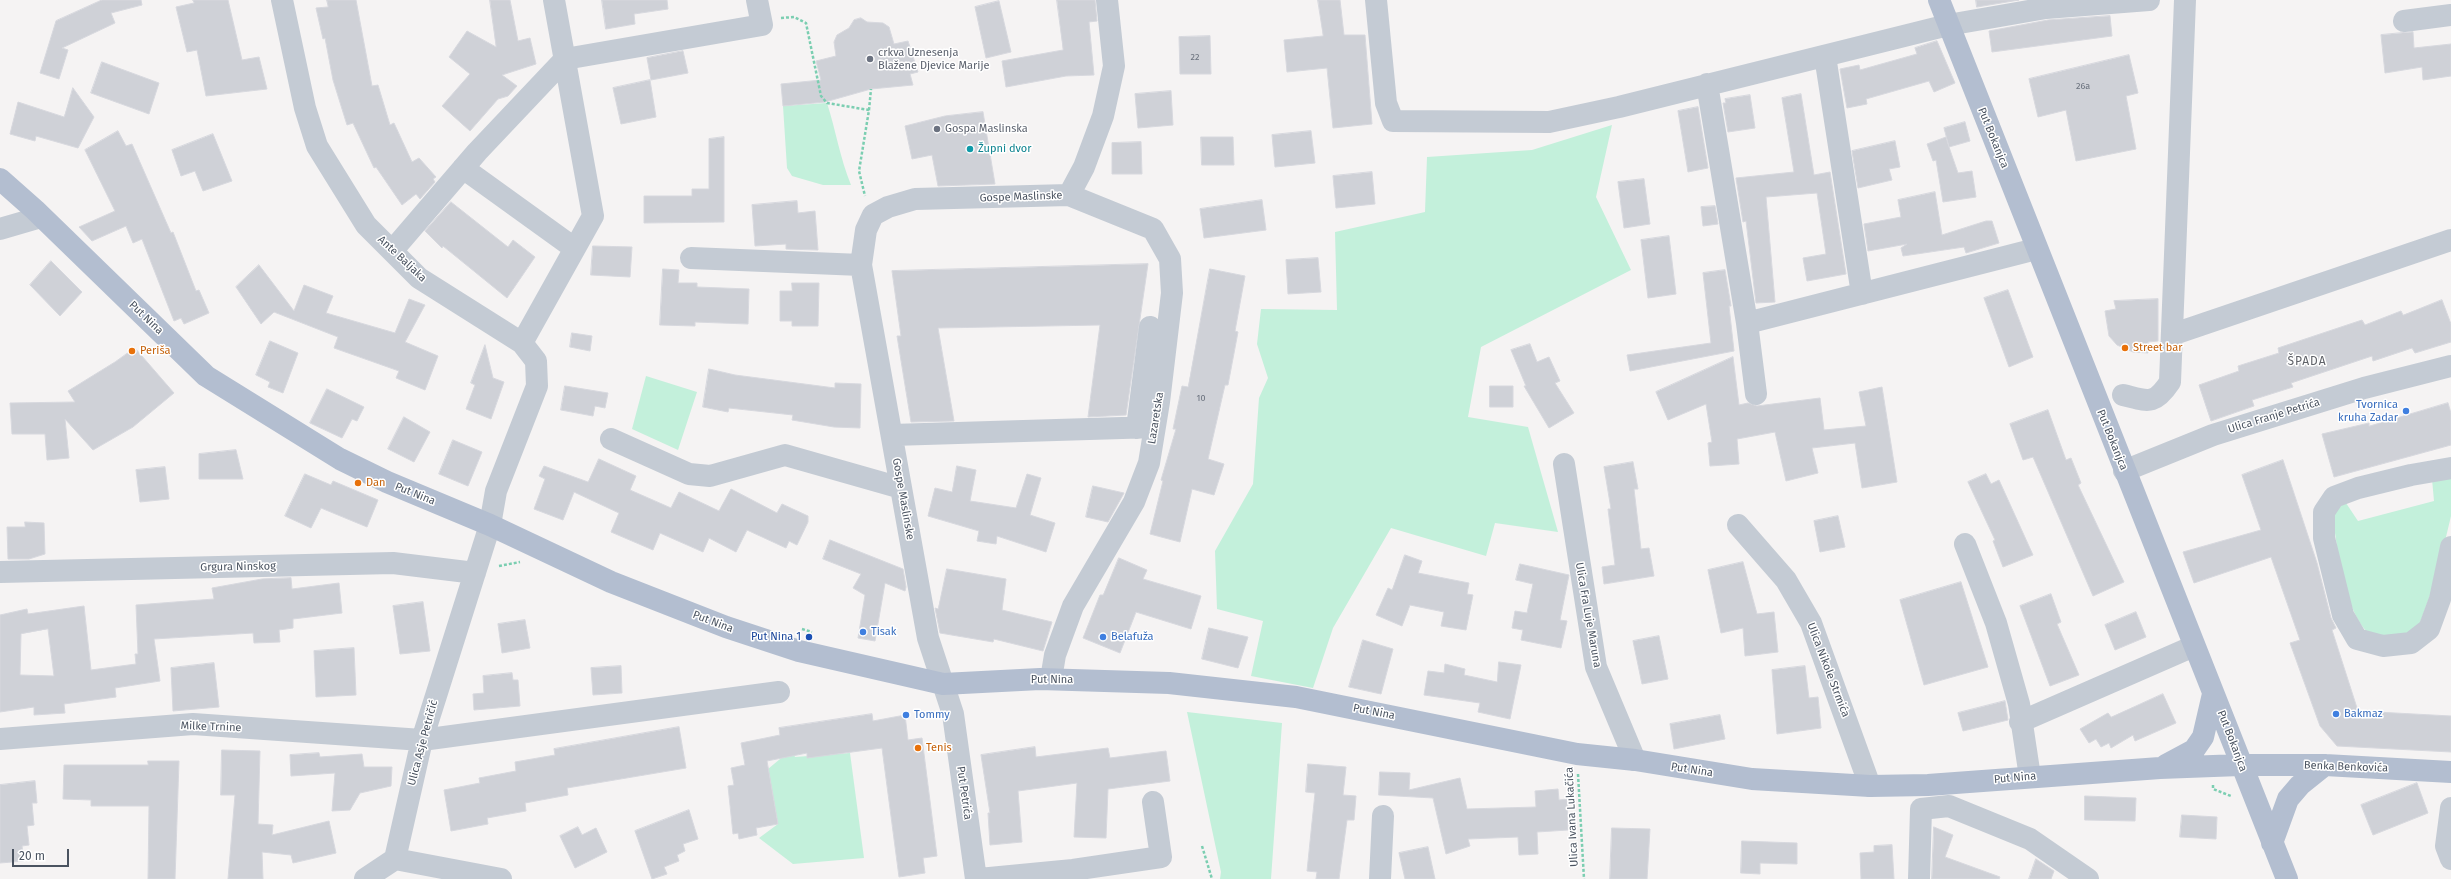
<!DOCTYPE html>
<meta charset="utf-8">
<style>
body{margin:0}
#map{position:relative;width:2451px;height:879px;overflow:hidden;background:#f5f3f3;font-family:"Fira Sans",sans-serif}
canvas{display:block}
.scale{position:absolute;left:12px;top:849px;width:57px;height:18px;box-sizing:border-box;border:2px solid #4a5360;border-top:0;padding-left:5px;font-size:12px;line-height:14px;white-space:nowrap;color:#4a5360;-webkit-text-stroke:3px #fff;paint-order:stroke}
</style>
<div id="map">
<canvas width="2451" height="879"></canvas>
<div class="scale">20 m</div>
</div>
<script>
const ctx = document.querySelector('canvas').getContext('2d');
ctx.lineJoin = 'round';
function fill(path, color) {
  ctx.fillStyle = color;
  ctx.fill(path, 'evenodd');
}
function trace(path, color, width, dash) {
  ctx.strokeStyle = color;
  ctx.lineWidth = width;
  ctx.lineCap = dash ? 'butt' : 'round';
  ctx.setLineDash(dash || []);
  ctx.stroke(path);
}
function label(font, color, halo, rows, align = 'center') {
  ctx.font = font + ' "Fira Sans",sans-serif';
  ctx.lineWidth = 3;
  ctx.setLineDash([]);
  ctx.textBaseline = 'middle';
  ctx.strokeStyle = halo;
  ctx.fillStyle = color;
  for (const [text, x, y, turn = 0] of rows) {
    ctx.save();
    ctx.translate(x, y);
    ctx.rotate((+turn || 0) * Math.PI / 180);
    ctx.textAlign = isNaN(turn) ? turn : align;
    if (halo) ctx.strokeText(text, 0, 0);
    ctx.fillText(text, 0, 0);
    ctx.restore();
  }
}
fill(new Path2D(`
 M827,103C836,131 840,158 851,185H823L792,176L787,168L783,106Z
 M1612,125L1596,197L1631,270L1481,347L1468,417L1528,427L1558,532L1495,523L1486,556L1391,528L1333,628L1313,688L1251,676L1263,621L1217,609L1215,551L1253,484L1259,398L1268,378L1257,344L1261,309L1337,310L1335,232L1425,212L1427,157L1532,150Z
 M646,376L697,392L678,450L632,429Z
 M2451,476V516L2436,579L2417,631L2380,639C2376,637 2370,635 2367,632C2344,608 2336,546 2333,514L2344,500L2358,521L2434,501L2432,479Z
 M1187,712L1282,723L1271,879H1220L1221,872Z
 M792,749L795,757L850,753L864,858L793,864L759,838L778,824L768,769Z`), '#c3f0db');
const building = new Path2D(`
 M102,0H141L142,5L111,13L115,23L62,48L68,50L59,79L40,73L56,21Z
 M193,0H228L242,60L259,57L267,89L206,96L197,50L187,52L176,7L194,3Z
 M327,0H356L372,86L378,85L390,125L394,123L412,162L419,158L436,177L433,179L435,182L420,199L416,194L402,205L376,167L374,168L353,123L347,125L333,80L325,38L323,39L316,8L328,7Z
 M490,0H510L518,41L530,38L536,64L502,75L517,86L508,96L498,99L470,131L442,106L470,74L449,57L467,31L496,47Z
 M602,0H667L668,9L634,14L635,24L606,29Z
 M1057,0H1095L1097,21L1089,22L1094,75L1066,76L1006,87L1002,61L1063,50Z
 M1318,0H1340L1344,35H1365L1372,124L1333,128L1327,68L1287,72L1284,40L1323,36Z
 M1976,0H2019L1977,7Z
 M999,1L1011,52L986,58L975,7Z
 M2110,16L2112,36L1992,52L1989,31L2048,20Z
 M861,18L867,22L883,23L889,27L894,44L908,41L918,72L910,74L913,85L871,89L825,102L783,106L781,84L821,80L816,61L836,56L834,42L837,35L849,28L854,20Z
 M2413,32L2414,48L2451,44V76L2423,80L2422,67L2385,73L2381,35Z
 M1210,36L1211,74H1180L1179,37Z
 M1937,41L1955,83L1934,92L1929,81L1866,99L1867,104L1847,108L1840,69L1859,65L1860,70L1917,54L1915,48Z
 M683,51L688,73L651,80L647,58Z
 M2129,55L2138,93L2126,96L2136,149L2076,161L2066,110L2038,117L2029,79Z
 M102,62L159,83L149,114L91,93Z
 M650,80L656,117L621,124L613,88Z
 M73,88L94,117L78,148L36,136L35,141L10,134L18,102L64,117Z
 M1171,91L1173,125L1138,128L1135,94Z
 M1801,94L1814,175L1830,172L1846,274L1807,281L1803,258L1826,254L1817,193L1766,197L1775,302L1756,303L1746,221L1743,222L1736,178L1794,172L1782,98Z
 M1750,95L1755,128L1728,132L1723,103H1726L1725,99Z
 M1698,107L1708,168L1688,172L1678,111Z
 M983,112L995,184L938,186L932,155L912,159L905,126L945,116Z
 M1965,122L1970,141L1949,147L1958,173L1972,171L1976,197L1943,202L1936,160L1933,161L1927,144L1946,137L1949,147L1944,128Z
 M118,131L126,146L132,144L171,233L173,232L196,291L199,290L209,313L184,324L181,318L174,321L142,239L133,243L126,226L92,241L79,227L115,211L85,150Z
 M1311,131L1315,163L1275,167L1272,135Z
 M213,134L232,181L203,191L195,171L181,176L172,150Z
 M724,137V222L644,223V196H692V189H709V139Z
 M1201,137H1233L1234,165H1202Z
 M1895,141L1900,167L1889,169L1892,180L1858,188L1852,151Z
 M1141,142L1142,174H1112V143Z
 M1372,172L1375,204L1336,208L1333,176Z
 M1644,179L1650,224L1624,228L1618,182Z
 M1935,192L1942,235L1986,221H1992L1999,243L1966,253L1964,247L1903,256L1901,248L1907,244L1868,251L1864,224L1901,217L1898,200Z
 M1262,200L1266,230L1204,238L1200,209Z
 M797,201L798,213L815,211L818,250L786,249V244L755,246L752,205Z
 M451,202L508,247L513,240L535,257L507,298L443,246L442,248L425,231Z
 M1715,206L1718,224L1703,226L1701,207Z
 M1669,236L1676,294L1648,298L1641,240Z
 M593,246L632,247L630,277L591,275Z
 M1318,258L1321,292L1288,294L1286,260Z
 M51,261L82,292L60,316L30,285Z
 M1148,264L1126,415L1088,417L1100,325L938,328L954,421L911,422L897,336H901L892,271Z
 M259,265L294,311L304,285L333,296L326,313L395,333L409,299L425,305L405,342L438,356L425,390L396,378L399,371L334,348L338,337L274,312L261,324L236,287Z
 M663,269L679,270L678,283H697V287L749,289L748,324L695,322V326L660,325Z
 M1210,269L1245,276L1235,331L1238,332L1228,385H1225L1208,459L1224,464L1214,495L1192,489L1180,542L1150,534L1163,481L1161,480L1176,429H1173L1182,386L1188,387Z
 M1725,270L1731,306H1729L1734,351L1630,371L1627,355L1711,343L1703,273Z
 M792,283H819L818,326H792V321H780V291H792Z
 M2008,290L2033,357L2009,367L1984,298Z
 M2158,299V341L2148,342V353L2133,352L2117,345L2109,336L2105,311L2116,309L2114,301Z
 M2442,300L2451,324V342L2415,353L2412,348L2373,361L2372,356L2291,383L2293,387L2252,400L2254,406L2211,421L2199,385L2239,371L2238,366L2279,353L2278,348L2362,320L2365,325L2401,311L2403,315Z
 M572,333L592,336L590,351L570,347Z
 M270,341L298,353L283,393L268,387L270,382L256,375Z
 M1530,344L1537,362L1549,357L1560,381L1555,383L1574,413L1549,428L1524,386H1526L1511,350Z
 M485,345L493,378L504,382L491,419L466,409L475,385L471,383Z
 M135,348L174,393L133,427L93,450L65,419L69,458L47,460L45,434H12L10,403L75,402L68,391L115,362Z
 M1733,357L1739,405L1748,403L1757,406L1820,398L1824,430L1866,426L1859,392L1882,387L1897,482L1862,488L1855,443L1812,448L1818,473L1786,481L1775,432L1737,439L1739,464L1710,466L1708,443L1712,442L1706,404L1668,420L1656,392Z
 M709,369L735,375L835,388V383L861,384L860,428L834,427L792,420L793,415L729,408L728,412L703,407Z
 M565,386L608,393L605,408L595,406L593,416L561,410Z
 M1490,386H1513V407H1490Z
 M327,389L364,407L357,421L352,419L342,438L310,423Z
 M2448,403L2451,413V445L2334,477L2322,434L2369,423V426Z
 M2048,410L2066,460L2071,458L2081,483L2078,485L2124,582L2093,596L2033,457L2023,460L2010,424Z
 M404,417L430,432L414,462L388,449Z
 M453,440L482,452L468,486L439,474Z
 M236,450L243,479H199V454Z
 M599,459L636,476L630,490L671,508L679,492L719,511L731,489L777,513L782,504L808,516V522L797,545L789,541L786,548L747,530L736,552L709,538L703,552L660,533L653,550L611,532L619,513L574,492L563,520L534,509L545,479L539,476L544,466L588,482Z
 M2283,460L2317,563L2331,618L2336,628L2332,630L2358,711L2451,716V752L2337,746L2320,726L2290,643L2300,640L2271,557L2194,583L2183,552L2261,530L2242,475Z
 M1633,462L1638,489H1634L1641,549L1649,548L1654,576L1604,584L1602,567L1615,565L1608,509H1611L1604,467Z
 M957,466L976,470L970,501L1016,508L1027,474L1041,478L1030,515L1055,523L1046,552L997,536L996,544L977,541L979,531L928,516L935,488L952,492Z
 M165,467L169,499L140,502L136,470Z
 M305,474L331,485L333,481L378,500L367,527L321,508L311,528L285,516Z
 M1986,474L1991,484L1999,480L2033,555L2003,567L1993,541L1995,540L1968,482Z
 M1093,486L1124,493L1108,522L1086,517Z
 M1838,516L1845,547L1820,552L1814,521Z
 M25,522L44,523L45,554L29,559H8L7,527H25Z
 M830,540L903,569L906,587L905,591L885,583L875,641L858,638L865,595L853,588L861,574L823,559Z
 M1405,555L1422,561L1418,573L1469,583L1467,594L1473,595L1466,630L1441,626L1444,612L1410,605L1402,626L1376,615L1388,588L1392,590Z
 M1119,558L1147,570L1143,579L1201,596L1191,629L1136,612L1120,653L1083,638L1100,595H1103Z
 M1743,562L1757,614L1774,612L1778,652L1745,656L1743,628L1721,633L1708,570Z
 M1520,564L1569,575L1560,620L1567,621L1561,648L1521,640L1523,630L1512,628L1515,611L1527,613L1533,584L1516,580Z
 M947,569L1006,579L1002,610L1052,622L1043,651L994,639L993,642L940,633L935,608L938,609Z
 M291,578L292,589L339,583L342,613L293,619V628L279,630L280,642L254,643L253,633L154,639L160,681L115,688L116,697L64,704L65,713L34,715V707L0,712V615L27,609L28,614L84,606L91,670L136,664L135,654H138L136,605L214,599L212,588L262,579ZM48,629L54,676L20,675L21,634Z
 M1961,582L1988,667L1924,685L1900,600Z
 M2051,594L2061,622L2057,624L2079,675L2050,686L2020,606Z
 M423,602L430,651L400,654L393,606Z
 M2136,612L2146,637L2115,650L2105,625Z
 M525,620L530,648L502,653L498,624Z
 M1209,628L1248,637L1238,668L1202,659Z
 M1659,636L1668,679L1642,684L1633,641Z
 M1363,640L1393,649L1381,694L1349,687Z
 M354,648L356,695L316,697L314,651Z
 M1499,662L1521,665L1510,719L1478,712L1480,703L1424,695L1428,671L1444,673L1445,664L1465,669L1464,675L1497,682Z
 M214,663L219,707L173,711L171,668Z
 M621,666L622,693L593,695L591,668Z
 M1805,666L1809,698L1818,697L1821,728L1777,734L1772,670Z
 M512,673L513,680H518L520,706L474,710L473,694L484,693L483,676Z
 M2163,694L2176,723L2135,741L2133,735L2111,748L2109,743L2101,747L2096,739L2089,743L2080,729L2108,713L2111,717Z
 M2005,701L2008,720L1963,731L1958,713Z
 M872,714L873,721L905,715L908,740L922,738L937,856L923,858L925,873L899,877L882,748L807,758V753L767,761L778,824L756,828L757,835L739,839L738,833L733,834L728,786L734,785L731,768L745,765L741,743L780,735L779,728Z
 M1720,715L1725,739L1674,749L1670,724Z
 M679,727L686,768L567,788L568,795L525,803L526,811L487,818L488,824L451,831L444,790L480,783L479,778L516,771L515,762L555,755L554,749Z
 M1035,747L1036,757L1108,748L1110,758L1166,751L1170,781L1108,789L1106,838L1074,837L1077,783L1018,791L1022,842L990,845L988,813H990L981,755Z
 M222,750L260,751L258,824L273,825L272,835L329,821L336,853L293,863L291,855L262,852L263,879H228L235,795H221Z
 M319,753L320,757L362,754L364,767H392L391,786L360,793L350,810L332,811L335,773L291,776L290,755Z
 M148,761H179L175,879H148L149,806H91V800L63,799L64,765H148Z
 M1308,764L1346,767L1343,795L1356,796L1354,820H1347L1339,879H1316L1317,872L1307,871L1315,793L1306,792Z
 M1380,772L1410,773L1409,790L1460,778L1467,809L1536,807L1535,791L1558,789L1559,800L1567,799L1568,830L1537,832L1538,854L1519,855L1518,837L1468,839L1470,846L1446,854L1433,798L1379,795Z
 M35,781L37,803H32L34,825L27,826L29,845L22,846L24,861L0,863V785Z
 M2417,783L2428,813L2373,835L2361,805Z
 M2085,796L2136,798L2135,821L2085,820Z
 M689,810L698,839L683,844L685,851L677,855L679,861L664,867L667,874L652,879L635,831Z
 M2182,815L2217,817L2216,839L2180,837Z
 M578,827L582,835L596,828L607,852L575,868L560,836Z
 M1934,827L1953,835L1945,857L2000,877L1999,879H1932Z
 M1612,828L1650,829L1647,879H1610Z
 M1742,841L1797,843V864L1760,863V874L1741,873Z
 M1892,845L1894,879H1861L1860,853L1874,852V846Z
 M1428,847L1435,879H1405L1399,853Z
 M2036,859L2054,871L2051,879H2029Z`);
fill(building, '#cfd1d7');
trace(building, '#d7d8de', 1);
trace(new Path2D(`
 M781,18L794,17L806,23L821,96L827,103L869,110L859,171L865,196
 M869,110L871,89
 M499,566L520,562
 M802,629L812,632
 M1578,774L1584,879
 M2213,785V789L2231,796
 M1202,846L1212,879`), '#7bceb1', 2.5, [3, 2]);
trace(new Path2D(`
 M282,0L305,108L317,146L366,225L419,278L522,343L536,361L537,386L496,491L490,525L422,740L395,859L501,879
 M1376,0L1386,103L1393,121L1549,122L1619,107L1948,25L2046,8L2149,0
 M2404,21L2451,15
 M1825,56L1862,294
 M1707,84L1747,323L1756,394
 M463,168L574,248
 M0,229L41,217
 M392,251L477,152L565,59L762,25L757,0
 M691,258L861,265
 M1747,323L2036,249
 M2174,334L2451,240
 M522,343L593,216L554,0
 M2123,395C2148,401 2154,406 2170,382L2185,0
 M1137,428L1150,327
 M892,435L1155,427
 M611,439L689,474L710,476L785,455L901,488
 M1564,464L1596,667L1635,760
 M2451,468L2411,475L2358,488L2334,497L2324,512V538L2343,615L2357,639L2383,646L2411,643L2429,629L2440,599L2451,547
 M2124,471L2213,435L2364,388L2451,366
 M1738,525L1786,580L1811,623L1870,786
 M1965,544L1996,623L2019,704L2030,777
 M0,572L393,563L475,573
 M1051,679L1055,655L1073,606L1134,502L1149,463L1159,402L1172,293L1170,259L1153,229L1069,195
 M2020,722L2194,646
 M0,739L193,724L422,740L779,692
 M2451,808L2446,846L2451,859
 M365,879L395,859
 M976,879L953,714L928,638L861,265L866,230L873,215L888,207L915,199L1069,195L1084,167L1103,116L1114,66L1107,0
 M979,879L1073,870L1161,857L1153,802
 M1380,879L1383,816
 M1919,879L1921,809L1949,806L2030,839L2088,879`), '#c4cbd4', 22);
trace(new Path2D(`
 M1939,0L2287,879
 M0,179L35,210L206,376L340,459L387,482L490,525L611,582L726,627L799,651L943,684L1040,679L1169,683L1296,697L1577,754L1635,760L1752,779L1870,786L1928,785L2160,768L2240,765H2325L2451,772
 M2166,765L2194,750L2203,737L2213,694
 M2272,843L2288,799L2300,785L2325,765`), '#b3bed0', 22);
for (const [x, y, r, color] of [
 [870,59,4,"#6b7280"],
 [937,129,4,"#6b7280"],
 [970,149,4,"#0f9aa8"],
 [2125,348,4,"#e8710a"],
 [132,351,4,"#e8710a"],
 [2406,411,4,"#3f7fe0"],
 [358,483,4,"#e8710a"],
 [863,632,4,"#3f7fe0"],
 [809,637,4,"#1a4fb4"],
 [1103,637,4,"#3f7fe0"],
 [2336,714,4,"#3f7fe0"],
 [906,715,4,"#3f7fe0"],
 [918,748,4,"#e8710a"]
]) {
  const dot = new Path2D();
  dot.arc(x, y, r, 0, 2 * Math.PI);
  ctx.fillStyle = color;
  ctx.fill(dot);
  trace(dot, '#fff', 1.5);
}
label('9px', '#6b727e', null, [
 ["22",1195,57],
 ["26a",2083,86],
 ["10",1201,398]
]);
label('11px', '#5b616d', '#fff', [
 ["crkva Uznesenja",878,53],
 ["Blažene Djevice Marije",878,66],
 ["Gospa Maslinska",945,129]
], 'left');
label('11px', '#4a5360', '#fff', [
 ["Put Bokanjca",1993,138,68],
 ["Gospe Maslinske",1021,197,-2],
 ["Ante Baljaka",402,259,43],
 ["Put Nina",146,318,44],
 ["Ulica Franje Petrića",2274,416,-17],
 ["Lazaretska",1156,418,-81],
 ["Put Bokanjca",2112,440,68],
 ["Put Nina",415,494,22],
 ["Gospe Maslinske",903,499,80],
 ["Grgura Ninskog",238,567,-1],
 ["Ulica Fra Luje Maruna",1588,615,80],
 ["Put Nina",713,622,21],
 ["Ulica Nikole Strmića",1828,670,69],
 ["Put Nina",1052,680],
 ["Put Nina",1374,712,11],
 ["Milke Trnine",211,727,2],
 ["Put Bokanjca",2232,741,69],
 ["Ulica Asje Petričić",423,743,-75],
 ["Benka Benkovića",2346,767,2],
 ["Put Nina",1692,770,9],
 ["Put Nina",2015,778,-5],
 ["Put Petrića",964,793,82],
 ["Ulica Ivana Lukačića",1572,817,-93]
]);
label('11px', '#0d838f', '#fff', [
 ["Župni dvor",978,149]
], 'left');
label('11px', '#c56008', '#fff', [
 ["Street bar",2133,348],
 ["Periša",140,351],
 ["Dan",366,483],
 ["Tenis",926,748]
], 'left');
label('11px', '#366cbe', '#fff', [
 ["Tvornica",2398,405,"right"],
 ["kruha Zadar",2398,418,"right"],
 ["Tisak",871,632],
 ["Belafuža",1111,637],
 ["Bakmaz",2344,714],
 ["Tommy",914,715]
], 'left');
label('11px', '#164399', '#fff', [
 ["Put Nina 1",801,637]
], 'right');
ctx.letterSpacing = '1px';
label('12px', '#5f6268', '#fff', [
 ["ŠPADA",2307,362]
]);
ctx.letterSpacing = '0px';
</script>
